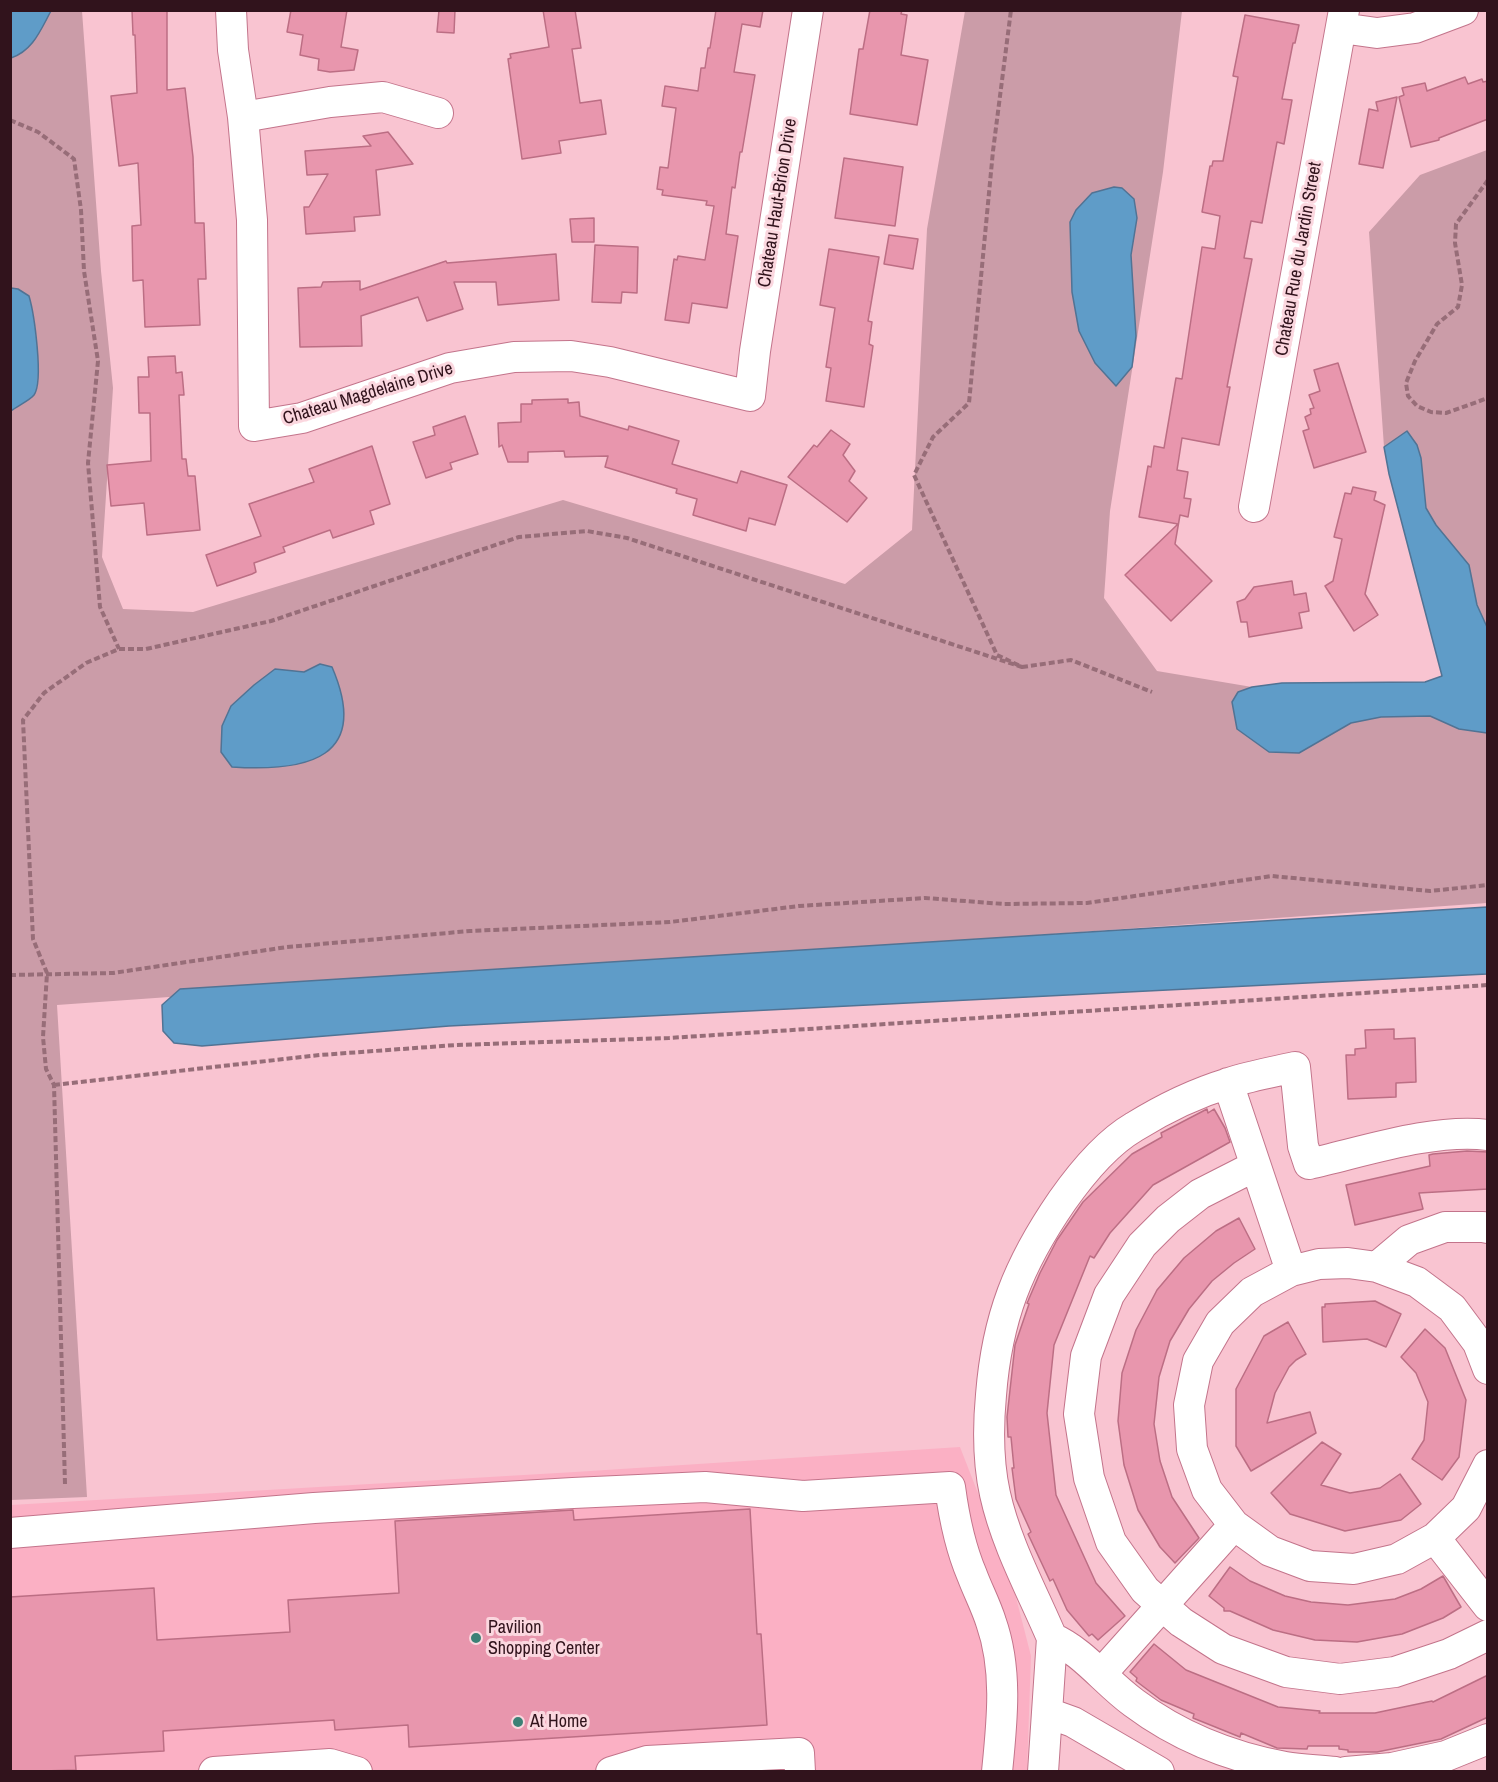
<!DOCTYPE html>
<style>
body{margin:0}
#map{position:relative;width:1498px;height:1782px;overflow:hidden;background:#f9c4d1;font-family:"Archivo Narrow",sans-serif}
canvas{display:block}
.frame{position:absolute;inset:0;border:12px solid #31131c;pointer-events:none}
</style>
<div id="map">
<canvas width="1498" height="1782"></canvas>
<div class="frame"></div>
</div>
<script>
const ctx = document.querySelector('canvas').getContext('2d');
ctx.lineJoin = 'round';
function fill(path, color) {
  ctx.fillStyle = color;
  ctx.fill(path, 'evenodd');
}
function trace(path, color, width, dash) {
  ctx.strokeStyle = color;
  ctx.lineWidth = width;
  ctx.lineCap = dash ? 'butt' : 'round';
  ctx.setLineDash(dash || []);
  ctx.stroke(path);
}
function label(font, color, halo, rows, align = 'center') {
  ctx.font = font + ' "Archivo Narrow",sans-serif';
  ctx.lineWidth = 6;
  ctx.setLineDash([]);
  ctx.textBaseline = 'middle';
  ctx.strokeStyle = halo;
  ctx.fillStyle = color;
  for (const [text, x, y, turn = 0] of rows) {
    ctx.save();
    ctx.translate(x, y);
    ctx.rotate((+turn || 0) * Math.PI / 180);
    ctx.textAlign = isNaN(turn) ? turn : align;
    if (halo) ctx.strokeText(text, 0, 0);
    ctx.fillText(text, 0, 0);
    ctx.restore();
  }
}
fill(new Path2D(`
 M960,1447L1011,1578L1031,1656L1027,1771L11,1772V1505L575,1472Z`), '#fbb0c4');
fill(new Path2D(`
 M10,11H82L101,271L113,388L102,557L123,609L193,612L563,500L845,584L912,530L927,229L965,11H1182L1163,172L1110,511L1104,598L1157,671L1252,687L1282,683L1425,682L1442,676L1389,474L1384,447L1369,232L1420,175L1487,150V903L57,1005L87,1497L11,1500Z`), '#cb9ca8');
const water = new Path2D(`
 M11,10L51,11C41,29 33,51 11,58Z
 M1114,187L1122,188L1134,199L1137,218L1131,255L1136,336L1132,367L1116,386L1095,363L1079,331L1072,292L1070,222L1076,210L1092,193Z
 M11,288L18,289L29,296C34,313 44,381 34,395C29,401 17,406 11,411Z
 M1407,431L1417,445L1421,458L1426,508L1436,525L1469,565L1477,605L1487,627V733L1459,729L1430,716L1381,717L1351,723L1299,753L1269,752L1237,729L1232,702L1238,692L1252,687L1282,683L1425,682L1442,676L1389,474L1384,447Z
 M320,664L332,667C371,758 308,772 232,767L221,752L222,726L231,706L254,685L275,669L304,672Z
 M1487,907V974L449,1026L202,1046L174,1043L163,1031L162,1005L180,989Z`);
fill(water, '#5f9cc8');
trace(water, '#517394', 1.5);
const building = new Path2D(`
 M132,10H167V90L185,88L193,157L195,223H204L206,279H198L200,325L145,327L143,280L133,281L132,226L141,225L138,163L119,166L111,96L137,93L135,35H133Z
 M291,10H347L341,47L358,50L354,70L330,72L318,70L319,59L300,55L303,35L287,32Z
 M439,10H455L454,33L437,32Z
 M543,10H575L581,48L572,49L580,103L601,100L606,134L559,141L561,153L522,159L508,59L511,58L510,54L549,47Z
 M716,10H763L760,27L742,24L734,72L755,75L742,152H740L735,188L732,187L726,234L738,236L727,308L692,303L689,323L665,320L674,259L677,260L678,256L705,260L714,206L706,205L707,201L662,195L663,190L657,189L660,167L668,168L676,108L662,106L665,86L698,91L701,68H705L708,48H710Z
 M870,10H902L901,14L907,15L901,55L928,60L917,125L850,114L859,49H863Z
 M1245,15L1299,25L1295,43H1293L1282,99L1292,100L1284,144L1277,142L1262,223L1251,221L1244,258L1252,259L1227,387H1230L1219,445L1182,438L1177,470L1188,472L1184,498L1191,499L1188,517L1180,515L1175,544L1212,581L1171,621L1125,575L1178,524L1139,517L1148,466L1151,467L1154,446L1164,448L1176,378L1182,379L1202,247L1215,249L1220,216L1202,212L1210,166H1212L1213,161H1223L1238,77L1233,76Z
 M1465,77L1468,84L1482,79L1483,82L1488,81V119L1439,138V140L1411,147L1399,97L1404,95L1402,88L1425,83L1427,91Z
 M1397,97L1383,168L1359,164L1369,109L1378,111L1376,102Z
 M388,132L413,164L376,170L380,215L354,217L355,231L306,234L304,207H309L328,174L307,175L305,151L371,146L363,136Z
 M844,158L903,167L895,226L835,218Z
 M594,218V242H572L570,219Z
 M889,235L918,239L913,269L884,264Z
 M595,245L638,247L637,293L622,292L621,303L592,302Z
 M829,249L879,257L868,321L872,322L869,344L873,346L864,407L826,401L831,368L826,367L835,308L820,305Z
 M556,254L559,300L498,305L496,282H454L463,309L427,321L418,297L361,316L362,346L300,347L298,288L321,287L323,282L360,281V290L446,261L447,263Z
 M175,356L176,373L182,372L184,395H179L182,459H186L188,476H195L200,530L147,535L144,503L111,506L107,465L151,461L150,413H139L138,377H149L148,357Z
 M1338,363L1366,452L1314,468L1303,431L1309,429L1305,417L1311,414L1310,409L1314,408L1309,395L1320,391L1314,370Z
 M568,399V403L579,402L580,416L628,430L629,426L679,441L672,464L737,483L741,471L787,485L775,525L749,518L746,531L693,515L697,499L676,493L677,489L605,467L608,456L565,457L564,451L528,452V462H508L502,445L499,447L498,423L521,422V404H532V400Z
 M465,416L478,454L450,463L452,469L426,478L413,442L435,435L433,427Z
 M831,430L850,444L843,455L855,471L849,481L867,498L847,522L788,477L814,445L817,447Z
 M372,446L390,504L370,511L374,524L333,538L330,530L283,547L285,552L254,563L256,572L252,574L217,586L206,555L261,536L249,504L314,482L309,469Z
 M1353,487L1376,492L1374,500L1385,505L1365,594L1378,615L1354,631L1325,586L1333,581L1342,539L1334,537L1345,493L1351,494Z
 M1292,581L1294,595L1306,593L1309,611L1299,613L1302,628L1249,637L1247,622H1241L1237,602L1245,599L1254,587Z
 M1394,1029V1039L1415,1038L1416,1082L1396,1083V1097L1348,1099L1346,1055H1355V1049L1366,1048L1365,1030Z
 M1207,1109L1208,1113L1214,1109L1225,1128L1230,1142L1153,1185L1110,1233L1094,1258L1090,1256L1054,1345L1047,1413L1056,1495L1096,1583L1125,1616L1098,1640L1092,1634L1089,1636L1067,1610L1053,1579L1050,1581L1028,1534L1031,1532L1016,1499L1012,1468H1014L1011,1437H1008L1007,1417L1015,1345L1029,1304L1027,1303L1028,1301L1040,1273L1057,1240L1083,1202L1132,1154L1162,1137L1161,1133Z
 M1467,1151L1488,1152V1189L1419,1193L1423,1209L1355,1225L1346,1185L1430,1166L1429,1155L1433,1154Z
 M1239,1218L1255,1249L1234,1263L1212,1281L1189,1309L1170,1341L1159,1377L1154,1424L1160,1461L1172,1497L1199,1538L1175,1563L1160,1547L1138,1510L1124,1465L1118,1421L1122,1373L1136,1330L1157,1290L1184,1258L1216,1231Z
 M1375,1301L1401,1314L1386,1347L1367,1339L1323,1342L1322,1307H1325V1304Z
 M1288,1322L1306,1354L1296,1360L1289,1367L1275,1393L1267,1423L1310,1412L1316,1433L1251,1471L1236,1446V1389L1264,1336Z
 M1425,1329L1445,1348L1466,1400L1459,1457L1442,1480L1412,1459L1424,1440L1428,1402L1416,1373L1401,1357Z
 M1322,1442L1341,1454L1321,1485L1350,1493L1380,1488L1400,1474L1421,1504L1401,1520L1345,1531L1290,1514L1271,1493Z
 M750,1509L757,1634H761L767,1725L409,1747L408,1725L335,1730L334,1720L163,1731L164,1751L75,1756L76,1770L10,1772V1597L154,1588L157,1640L290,1632L288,1600L399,1593L395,1521L573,1510L574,1520Z
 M1230,1567L1250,1581L1285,1596L1311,1602L1348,1605L1395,1599L1421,1589L1443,1576L1461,1607L1443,1618L1402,1634L1357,1642L1315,1640L1273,1630L1230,1611H1224V1608L1209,1596Z
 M1154,1644L1186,1670L1278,1707L1320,1711L1319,1713H1375L1432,1701L1433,1702L1488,1675V1717L1441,1739L1377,1752H1348V1750L1339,1749V1746H1308L1307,1749L1277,1748L1241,1733L1240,1737L1193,1718L1194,1714L1161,1700L1136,1681L1137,1678L1130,1672Z`);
fill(building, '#e896ad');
trace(building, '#bc6e84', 1.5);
const minor = new Path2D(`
 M231,10L233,50L243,117L252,220L254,426L302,418L450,368L514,357L571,356L610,362L750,396L755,351L808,10
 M1341,28L1377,33L1415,28L1463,10
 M243,117L330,102L383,97L438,113
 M1254,507L1344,10
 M1228,1083L1291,1271
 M1255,1166L1200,1194L1168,1219L1142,1245L1109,1295L1086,1356L1079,1414L1089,1478L1111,1542L1145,1590L1181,1622L1223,1649L1286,1672L1340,1679L1395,1672L1449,1654L1488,1635
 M1377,1267L1409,1240L1445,1227H1483L1488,1228
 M1488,1369L1478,1343L1452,1308L1417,1282L1377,1267L1348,1263L1319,1264L1291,1271L1252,1292L1220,1323L1198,1361L1189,1405L1192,1449L1207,1490L1234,1525L1270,1551L1310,1566L1354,1569L1397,1559L1435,1538L1466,1508L1488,1465
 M10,1533L314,1508L573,1493L705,1487L803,1496L950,1487C954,1517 960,1547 972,1575C978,1591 986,1606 991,1622C1008,1670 1002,1722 997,1772
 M1435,1538L1488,1606
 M1101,1674L1234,1525
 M1048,1713L1073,1722L1159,1772
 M214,1772L330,1764L357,1772
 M611,1772L647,1761L799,1753L800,1772
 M1043,1772L1052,1638
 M1335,1772C1319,1770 1301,1770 1285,1767C1231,1757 1178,1736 1134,1703C1106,1683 1084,1652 1052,1638C1032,1591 1006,1544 995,1494C988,1462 988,1427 991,1395C997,1318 1018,1265 1062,1201C1081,1174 1105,1144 1134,1127C1163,1109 1196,1093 1229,1083C1250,1076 1273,1072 1295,1067L1303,1146L1309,1164C1363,1152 1433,1128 1488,1135
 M1346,1772L1392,1768L1446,1756L1488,1739`);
trace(minor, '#c3748b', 32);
trace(new Path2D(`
 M10,120L38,132L74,159L81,210L84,271L98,361L88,463L100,607L119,649
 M1488,180L1456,224L1455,243L1462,285L1458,307L1437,324L1415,361L1406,383L1408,396L1417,406L1431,412L1446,413L1488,398
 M1022,667L1071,660L1152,692
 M10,975L113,973L287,947L470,931L670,922L799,906L925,898L1004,904L1087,903L1272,876L1430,891L1488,885
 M54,1085L320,1055L456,1045L669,1038L1488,985
 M65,1484L54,1085L46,1069L43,1037L47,973L33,939L23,720L44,693L86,663L119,649H146L271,621L519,537L587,531L627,538L1022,667L997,655L914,475L933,437L969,403L993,151L1011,10`), '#976d78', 4, [6, 3]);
trace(minor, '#fff', 30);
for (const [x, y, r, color] of [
 [476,1638,6,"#3c8176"],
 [518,1722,6,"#3c8176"]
]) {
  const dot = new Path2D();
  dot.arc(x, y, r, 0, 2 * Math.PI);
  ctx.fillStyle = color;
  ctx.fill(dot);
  trace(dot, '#fbd7df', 2);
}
label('18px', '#31131c', '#fbd7df', [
 ["Chateau Haut-Brion Drive",778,203,-81],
 ["Chateau Rue du Jardin Street",1299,259,-80],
 ["Chateau Magdelaine Drive",368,394,-17]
]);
label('18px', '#31131c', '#fbd7df', [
 ["Pavilion",488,1628],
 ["Shopping Center",488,1649],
 ["At Home",530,1722]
], 'left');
</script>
